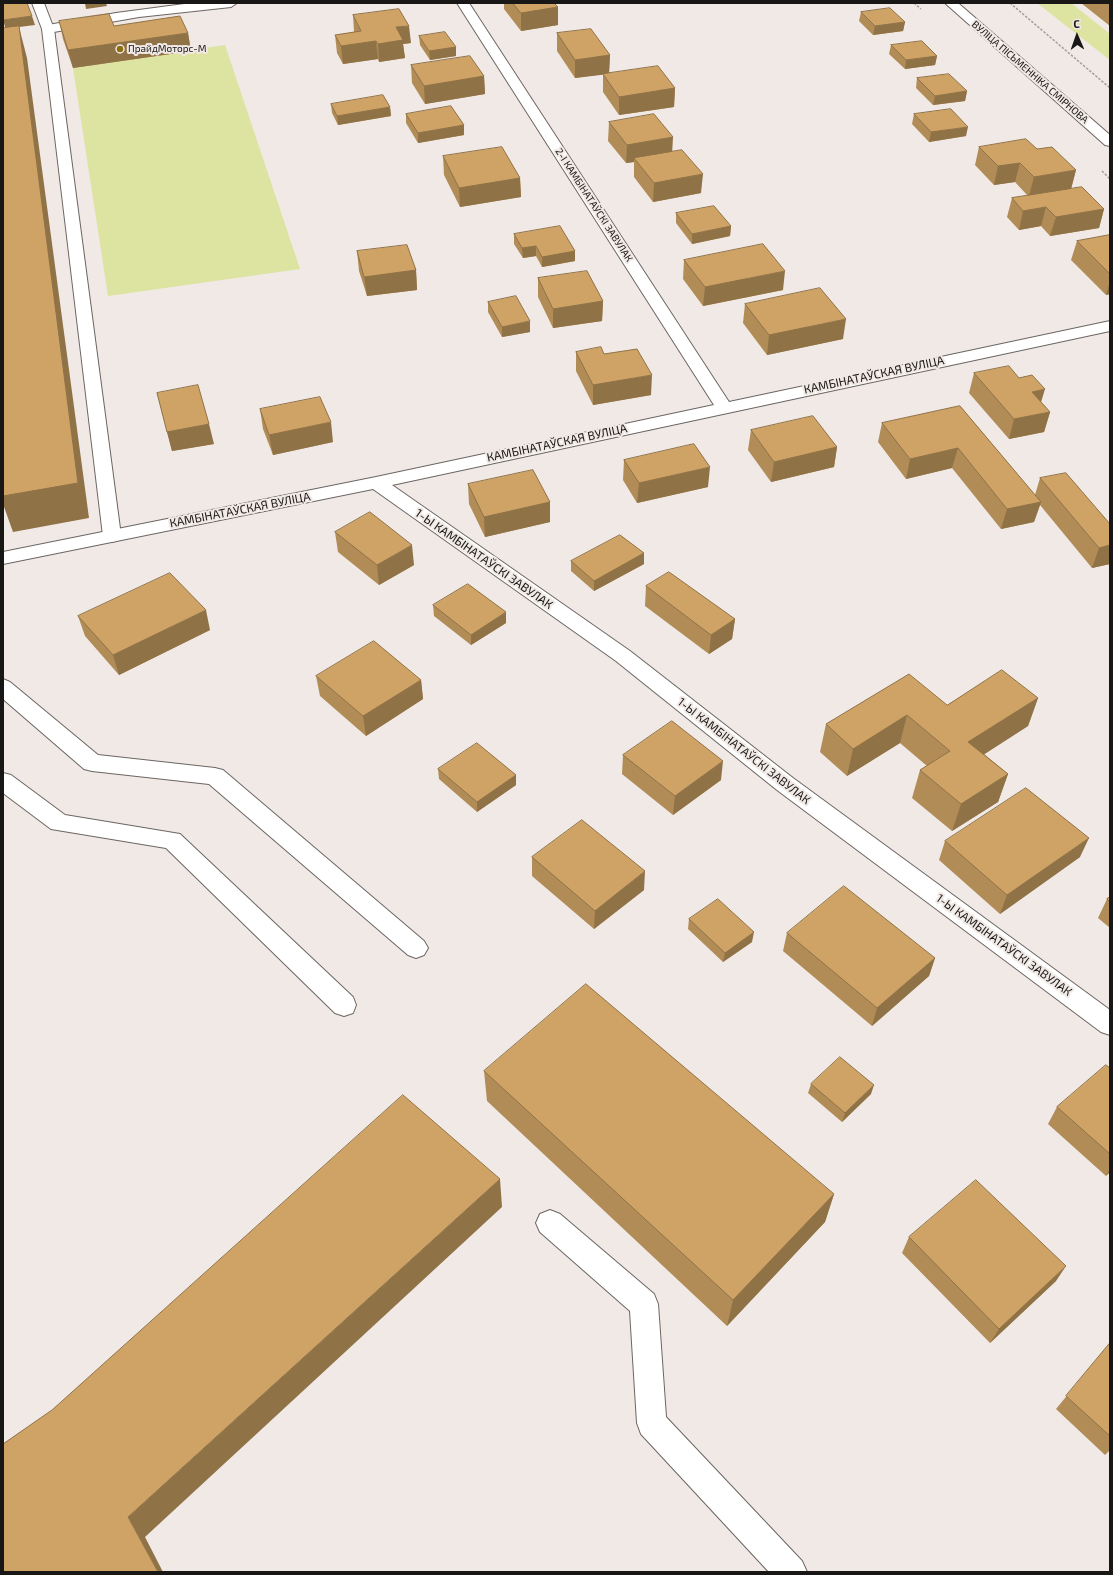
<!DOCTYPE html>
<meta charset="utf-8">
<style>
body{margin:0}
#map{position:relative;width:1113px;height:1575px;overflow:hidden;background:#f0e9e5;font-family:"Exo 2",sans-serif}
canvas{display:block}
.frame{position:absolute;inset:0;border:4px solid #191716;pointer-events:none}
.north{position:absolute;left:1057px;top:16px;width:40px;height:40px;-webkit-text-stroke:3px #f0e9e5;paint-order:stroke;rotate:358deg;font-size:11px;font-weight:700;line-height:16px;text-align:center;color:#191716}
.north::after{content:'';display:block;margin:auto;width:14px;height:18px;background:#191716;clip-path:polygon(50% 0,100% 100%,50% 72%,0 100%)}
</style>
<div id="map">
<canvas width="1113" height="1575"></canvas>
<div class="frame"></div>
<div class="north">С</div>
</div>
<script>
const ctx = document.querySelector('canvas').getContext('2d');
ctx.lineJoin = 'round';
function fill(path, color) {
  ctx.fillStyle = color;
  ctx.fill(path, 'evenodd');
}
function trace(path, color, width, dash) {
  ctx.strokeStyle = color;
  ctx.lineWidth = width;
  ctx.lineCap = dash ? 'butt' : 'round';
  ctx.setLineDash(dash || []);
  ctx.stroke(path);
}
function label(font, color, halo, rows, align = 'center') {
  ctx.font = font + ' "Exo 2",sans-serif';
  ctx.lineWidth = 4;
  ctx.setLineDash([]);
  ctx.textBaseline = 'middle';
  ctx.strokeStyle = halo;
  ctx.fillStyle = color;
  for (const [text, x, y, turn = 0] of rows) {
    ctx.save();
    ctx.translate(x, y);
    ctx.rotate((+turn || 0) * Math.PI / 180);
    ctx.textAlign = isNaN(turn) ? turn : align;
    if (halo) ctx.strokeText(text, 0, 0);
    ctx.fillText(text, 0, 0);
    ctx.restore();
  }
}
fill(new Path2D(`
 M1037,3H1071L1110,34V60Z
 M225,45L300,269L108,296L73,68Z`), '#dde3a0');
const service = new Path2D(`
 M32,3H44L54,29L121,536L119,540L112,542L105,540L103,536L42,29Z
 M3,679L10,682L98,755L215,768L223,770L424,941L428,948L424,955L416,958L408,955L209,784L92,771L84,769L3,699Z
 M3,773L11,775L65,815L180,834L353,997L356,1005L353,1013L344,1016L335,1013L166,848L51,829L3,793Z
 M550,1210L560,1214L654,1294L658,1304L666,1417L802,1561L807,1572H769L641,1434L637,1423L630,1311L540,1232L536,1223L540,1214Z`);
const minor = new Path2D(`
 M192,3H237L231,7L139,17L48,33L42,29L48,25L116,13Z
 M457,3H469L729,402L1110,321V331L392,485L630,651L793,778L1110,1010V1035L1101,1032L777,790L616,661L373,489L3,564V552L376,477L714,405Z`);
const secondary = new Path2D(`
 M945,3H958L1110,135V146L1105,145Z`);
trace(service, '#6c6663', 2);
trace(minor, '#6c6663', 2);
trace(secondary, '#6c6663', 2);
trace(new Path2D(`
 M914,3L921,9
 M1010,3L1110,88
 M1102,171L1110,179`), '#a49f9c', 1.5, [2.5, 1.5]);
fill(service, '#fff');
fill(minor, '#fff');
fill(secondary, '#fff');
fill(new Path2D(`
 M504,3H554L558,7V25L521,31L504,9Z
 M1081,3H1110V26Z
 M861,12L905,22L903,31L873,35L859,21Z
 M353,15L411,43L403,44L405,58L379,62L378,59L343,64L337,53L335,35L354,32Z
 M59,21L188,33L191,51L73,68L63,39Z
 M557,33L610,55L609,73L675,88L674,107L619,115L603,92V74L575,78L557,51Z
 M419,36L456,47V56L430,60L420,45Z
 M891,45L937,56L935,65L905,69L889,54Z
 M411,65L484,76L485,94L425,104L412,83Z
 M917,78L967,91L965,101L933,105L916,88Z
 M331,104L390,107L391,116L338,125L332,113Z
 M406,114L464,125V135L418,143L406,123Z
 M914,114L966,136L929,142L912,124Z
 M609,122L672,152L701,193L653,202L634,177V162L626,163L608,141Z
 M979,147L1037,149L1076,170L1071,189L1104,209L1099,228L1050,236L1041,226L1019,230L1007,217L1012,198L1028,196L1015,182L994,185L975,165Z
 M443,156L520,178L521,197L460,207L444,175Z
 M676,213L731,226L730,236L692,244L676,223Z
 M514,234L575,251V261L542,267L536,256L523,258L514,244Z
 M1110,235V294L1106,295L1071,260L1077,241Z
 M357,251L416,270L417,290L367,296L359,271Z
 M684,260L783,290L703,306L683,279Z
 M538,278L603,301L602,321L553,328L538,297Z
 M488,302L530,332L502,337L488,312Z
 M745,304L843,339L767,355L743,323Z
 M576,352L604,354L651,395L593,405L576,371Z
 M974,373L1041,402L1050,412L1044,432L1009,439L969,393Z
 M157,393L214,444L172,451Z
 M960,406L1035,495L1040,478L1110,524V564L1092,568L1040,505L1034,522L1001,529L952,468L906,479L878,442L882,423Z
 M260,409L333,442L273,455L263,429Z
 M751,430L837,447L834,467L771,482L748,450Z
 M624,460L708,487L637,503L623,480Z
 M468,484L550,502V522L485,537L469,504Z
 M335,532L414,565L379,585L338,552Z
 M644,553V564L594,591L571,571V561Z
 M646,586L735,619L732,639L709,654L645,606Z
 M433,605L506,623L471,645L434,616Z
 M78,616L210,630L119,675L85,636Z
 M316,676L421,680L423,699L366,736L320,696Z
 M1038,698L1028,726L984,754L1008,774L998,802L952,831L912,798L920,770L927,766L900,743L847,776L820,752L826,724L947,705Z
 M623,755L721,780L673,815L622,774Z
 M438,769L516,775V785L477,812L439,779Z
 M945,841L1080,857L1000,914L939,860Z
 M532,857L644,890L594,929L532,876Z
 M1110,897V928L1098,918L1107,899Z
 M689,919L752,942L723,962L688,929Z
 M787,933L935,958L929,976L872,1026L783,951Z
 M1110,1068V1172L1106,1176L1048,1124L1057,1107Z
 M484,1071L834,1194L825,1222L727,1326L487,1101Z
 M811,1084L871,1094L842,1122L808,1093Z
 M909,1237L1056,1281L990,1343L902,1253Z
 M1110,1343V1450L1105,1455L1056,1409Z`), '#b18c57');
fill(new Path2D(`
 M85,3H106L107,6L86,9Z
 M558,7V25L521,31V13Z
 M32,16L35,25L19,27L27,58L89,518L13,532L3,504L6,30L3,20Z
 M905,22L903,31L873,35L875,26Z
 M409,26L411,43L403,44L405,58L379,62L378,44L396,27Z
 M188,33L191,51L73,68L68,50Z
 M376,41L378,59L343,64L341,46Z
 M456,47V56L430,60L429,51Z
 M610,55L609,74L575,78V60Z
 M937,56L935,65L905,69L906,60Z
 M484,76L485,94L425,104L424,86Z
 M675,88L674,107L619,115V97Z
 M967,91L965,101L933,105L935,96Z
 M390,107L391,116L338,125L337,116Z
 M464,125V135L418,143V133Z
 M968,127L966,136L929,142L931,132Z
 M673,137L672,155L634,158V162L626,163L627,145Z
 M1020,163L1015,182L994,185L998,166Z
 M1076,170L1071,189L1029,196L1034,177Z
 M703,174L701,193L653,202L654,183Z
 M520,178L521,197L460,207L459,188Z
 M1046,207L1041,226L1019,230L1023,211Z
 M1104,209L1099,228L1050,236L1056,217Z
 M731,226L730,236L692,244V234Z
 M536,246V256L523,258L522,248Z
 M575,251V261L542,267V257Z
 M416,270L417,290L367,296L364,277Z
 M785,271L783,290L703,306L705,287Z
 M1110,281V294L1106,295Z
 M603,301L602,321L553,328V309Z
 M846,319L843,339L767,355L769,335Z
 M530,321V332L502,337V327Z
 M652,375L651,395L593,405V385Z
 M1045,389L1039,409L1032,392Z
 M1050,412L1044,432L1009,439L1014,419Z
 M331,422L333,442L273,455L269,435Z
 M209,424L214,444L172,451L167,432Z
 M837,447L834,467L771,482L774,462Z
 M958,448L952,468L906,479L910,459Z
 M710,467L708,487L637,503L639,483Z
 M550,502V522L485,537L484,517Z
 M1041,502L1034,522L1001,529L1007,509Z
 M412,545L414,565L379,585L377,565Z
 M1110,545V564L1092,568L1099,548Z
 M644,553V564L594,591V581Z
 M206,610L210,630L119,675L113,655Z
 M506,612V623L471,645V635Z
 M735,619L732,639L709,654L711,635Z
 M421,680L423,699L366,736L363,716Z
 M1038,698L1028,726L960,770L968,742Z
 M907,715L900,743L847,776L853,749Z
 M723,761L721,780L673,815L675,796Z
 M1008,774L998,802L952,831L961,804Z
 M516,775V785L477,812V802Z
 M1089,838L1080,857L1000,914L1007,895Z
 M645,871L644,890L594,929L595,911Z
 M754,932L752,942L723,962L725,953Z
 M935,958L929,976L872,1026L877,1008Z
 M874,1085L871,1094L842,1122L845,1113Z
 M1110,1169V1172L1106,1176Z
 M500,1179L502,1207L145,1537L163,1572H158L128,1517Z
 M834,1194L825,1222L727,1326L733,1300Z
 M1066,1266L1056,1281L990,1343L999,1329Z`), '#907247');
const building = new Path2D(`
 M3,3H27L32,16L3,20Z
 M513,3H554L558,7L521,13Z
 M890,8L905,22L875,26L861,12Z
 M399,9L409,26L396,27L403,40L378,44L376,41L341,46L335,35L361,31L353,15Z
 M109,14L114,26L180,16L188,33L68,50L59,21Z
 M19,26L78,483L3,496V28Z
 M591,29L610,55L575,60L557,33Z
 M445,32L456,47L429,51L419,36Z
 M922,41L937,56L906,60L891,45Z
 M470,56L484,76L424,86L411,65Z
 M658,66L675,88L619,97L603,74Z
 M949,74L967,91L935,96L917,78Z
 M383,95L390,107L337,116L331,104Z
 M451,106L464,125L418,133L406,114Z
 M951,109L968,127L931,132L914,114Z
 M654,114L673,137L627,145L609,122Z
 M1026,139L1037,149L1052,147L1076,170L1034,177L1020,163L998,166L979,147Z
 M502,147L520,178L459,188L443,156Z
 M682,150L703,174L654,183L634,158Z
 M1082,187L1104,209L1056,217L1046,207L1023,211L1012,198Z
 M714,206L731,226L692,234L676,213Z
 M560,226L575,251L542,257L536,246L522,248L514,234Z
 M1110,235V274L1077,241Z
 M763,244L785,271L705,287L684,260Z
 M407,245L416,270L364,277L357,251Z
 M587,271L603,301L553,309L538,278Z
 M820,288L846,319L769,335L745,304Z
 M516,296L530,321L502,327L488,302Z
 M601,347L604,354L637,349L652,375L593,385L576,352Z
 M1009,366L1019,378L1032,375L1045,389L1032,392L1050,412L1014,419L974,373Z
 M198,385L209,424L167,432L157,393Z
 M320,397L331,422L269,435L260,409Z
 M960,406L1041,502L1007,509L958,448L910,459L882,423Z
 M813,416L837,447L774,462L751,430Z
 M694,444L710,467L639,483L624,460Z
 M533,470L550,502L484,517L468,484Z
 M1066,473L1110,524V545L1099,548L1040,478Z
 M370,512L412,545L377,565L335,532Z
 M620,535L644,553L594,581L571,561Z
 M669,572L735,619L711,635L646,586Z
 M170,573L206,610L113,655L78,616Z
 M468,584L506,612L471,635L433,605Z
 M374,641L421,680L363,716L316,676Z
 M1002,670L1038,698L968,742L1008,774L961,804L920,770L950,751L907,715L853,749L826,724L909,674L947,705Z
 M672,721L723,761L675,796L623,755Z
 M477,743L516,775L477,802L438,769Z
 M1026,788L1089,838L1007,895L945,841Z
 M582,820L645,871L595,911L532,857Z
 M844,886L935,958L877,1008L787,933Z
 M1110,897V902L1107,899Z
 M718,899L754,932L725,953L689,919Z
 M586,984L834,1194L733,1300L484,1071Z
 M840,1057L874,1085L845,1113L811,1084Z
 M1106,1065L1110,1068V1154L1057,1107Z
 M403,1095L500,1179L128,1517L158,1572H3V1444L52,1410Z
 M976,1180L1066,1266L999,1329L909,1237Z
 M1110,1343V1436L1066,1396Z`);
fill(building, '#cea365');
trace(building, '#907247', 1);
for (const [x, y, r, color] of [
 [120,49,4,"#8b6e0f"]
]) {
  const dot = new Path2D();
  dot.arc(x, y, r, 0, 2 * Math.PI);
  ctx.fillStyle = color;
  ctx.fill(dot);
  trace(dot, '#f0e9e5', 1.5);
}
label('10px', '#191716', '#f0e9e5', [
 ["ПрайдМоторс-М",128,49]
], 'left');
label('10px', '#191716', '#f0e9e5', [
 ["ВУЛІЦА ПІСЬМЕННІКА СМІРНОВА",1030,72,41],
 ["2-І КАМБІНАТАЎСКІ ЗАВУЛАК",594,205,57]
]);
label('12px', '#191716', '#f0e9e5', [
 ["КАМБІНАТАЎСКАЯ ВУЛІЦА",874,375,-12],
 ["КАМБІНАТАЎСКАЯ ВУЛІЦА",557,443,-12],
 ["КАМБІНАТАЎСКАЯ ВУЛІЦА",240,510,-11],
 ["1-Ы КАМБІНАТАЎСКІ ЗАВУЛАК",484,559,35],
 ["1-Ы КАМБІНАТАЎСКІ ЗАВУЛАК",744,751,38],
 ["1-Ы КАМБІНАТАЎСКІ ЗАВУЛАК",1004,945,36]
]);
</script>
